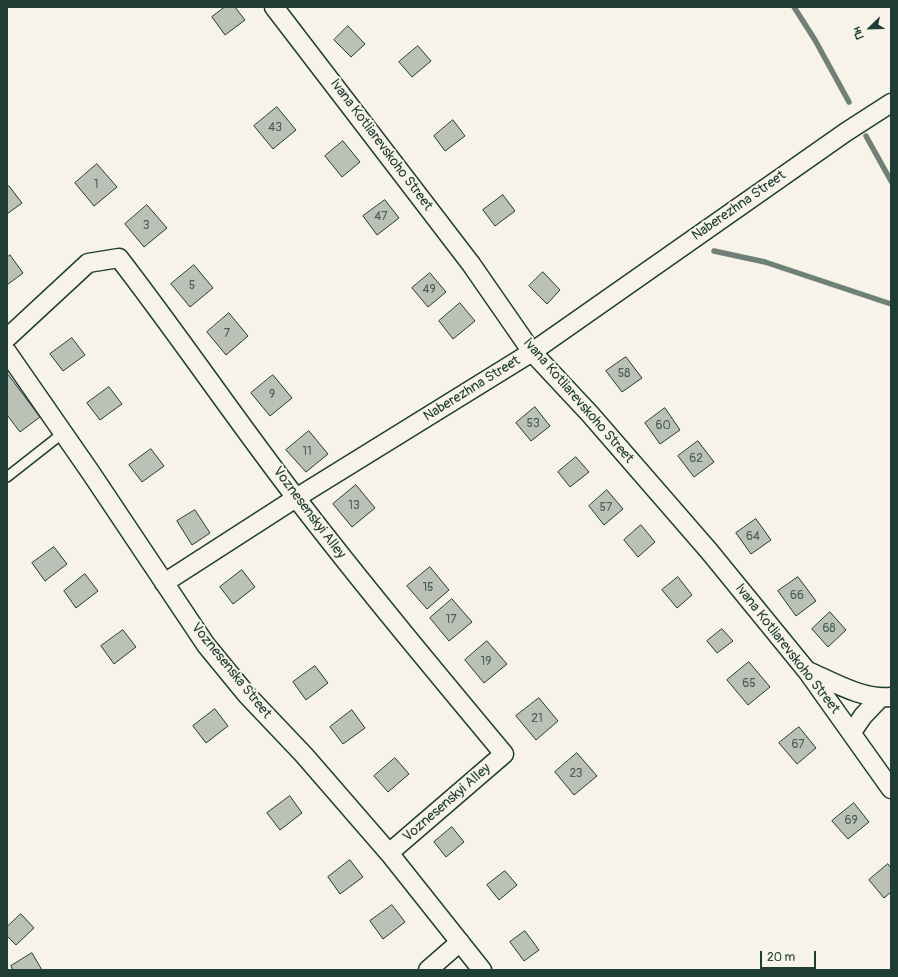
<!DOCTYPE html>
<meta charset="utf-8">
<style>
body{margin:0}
#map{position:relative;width:898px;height:977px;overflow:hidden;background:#f7f3e8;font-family:Pangolin,sans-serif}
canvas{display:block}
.frame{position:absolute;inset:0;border:8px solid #1f3d34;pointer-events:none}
.north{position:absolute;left:850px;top:8px;width:40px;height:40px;-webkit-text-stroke:3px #f7f3e8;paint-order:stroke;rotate:247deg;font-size:11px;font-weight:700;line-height:16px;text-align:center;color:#1f3d34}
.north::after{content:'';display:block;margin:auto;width:14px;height:18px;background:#1f3d34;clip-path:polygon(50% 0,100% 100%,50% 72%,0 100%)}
.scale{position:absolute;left:760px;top:951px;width:56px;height:18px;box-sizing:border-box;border:2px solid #1f3d34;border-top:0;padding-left:5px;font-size:12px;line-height:14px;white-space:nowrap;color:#1f3d34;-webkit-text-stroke:3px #f7f3e8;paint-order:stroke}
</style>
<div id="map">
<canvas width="898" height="977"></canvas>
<div class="frame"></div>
<div class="north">Пн</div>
<div class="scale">20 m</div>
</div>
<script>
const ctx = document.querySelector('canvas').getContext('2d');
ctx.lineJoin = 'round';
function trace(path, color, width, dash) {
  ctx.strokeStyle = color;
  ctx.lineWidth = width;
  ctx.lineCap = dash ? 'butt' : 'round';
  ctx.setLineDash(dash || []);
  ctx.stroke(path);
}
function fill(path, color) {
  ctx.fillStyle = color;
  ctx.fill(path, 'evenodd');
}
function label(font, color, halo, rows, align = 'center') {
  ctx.font = font + ' Pangolin,sans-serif';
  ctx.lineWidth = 4;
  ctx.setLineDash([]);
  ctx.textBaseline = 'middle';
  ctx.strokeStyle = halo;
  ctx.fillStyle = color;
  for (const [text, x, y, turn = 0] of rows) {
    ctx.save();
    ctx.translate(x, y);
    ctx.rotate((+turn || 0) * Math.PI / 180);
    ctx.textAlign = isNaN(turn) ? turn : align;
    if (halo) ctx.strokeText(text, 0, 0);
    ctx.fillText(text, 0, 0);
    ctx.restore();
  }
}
trace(new Path2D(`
 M794,7L815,40L849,102
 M866,136L891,181
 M714,251L765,262L891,304`), '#6f8077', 5.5);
const building = new Path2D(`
 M225,7H235L245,20L225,35L212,17Z
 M348,26L365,44L351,57L334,40Z
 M418,46L431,61L412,77L399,62Z
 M277,107L296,130L273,149L254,126Z
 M453,120L465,136L445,151L434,136Z
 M343,141L360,162L342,177L325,156Z
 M97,164L117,187L94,206L75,183Z
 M9,186L22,203L7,214V187Z
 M503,195L515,211L495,226L483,210Z
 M385,200L399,218L377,235L363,216Z
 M147,205L167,228L144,247L125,224Z
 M10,255L23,273L7,285V258Z
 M194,265L213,288L190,307L171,284Z
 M543,272L560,290L547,304L529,286Z
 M430,273L446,292L428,307L412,288Z
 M460,303L475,321L453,339L439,321Z
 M229,313L248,336L226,355L207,332Z
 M72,338L85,355L63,371L50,354Z
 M626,357L642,378L622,392L606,371Z
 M7,373L40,417L20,432L7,415Z
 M273,375L292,398L270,416L251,393Z
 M109,387L122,404L100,420L87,403Z
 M535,407L550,426L531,441L516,423Z
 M665,408L680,430L660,444L645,423Z
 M309,431L328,454L306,472L286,450Z
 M698,441L714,462L694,477L678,456Z
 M151,449L164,466L142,482L129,465Z
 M576,457L589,472L570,487L558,472Z
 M356,485L375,508L352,527L333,504Z
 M607,490L623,509L604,525L589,506Z
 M195,510L210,533L192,545L177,521Z
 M756,519L771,540L751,554L736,533Z
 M641,525L655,542L638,557L624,540Z
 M54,547L67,564L45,581L32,563Z
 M430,567L449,590L427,609L407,586Z
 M242,570L255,587L233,604L220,587Z
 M85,574L98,591L76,608L64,591Z
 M678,577L692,595L677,608L662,590Z
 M798,577L816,601L796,616L778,591Z
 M452,599L472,622L449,641L430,618Z
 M830,612L846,630L828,647L812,629Z
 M722,629L733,641L717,653L707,641Z
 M123,630L136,647L114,664L101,646Z
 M487,641L507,664L484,683L465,660Z
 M749,662L770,687L748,705L727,680Z
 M315,666L328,683L306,700L293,682Z
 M539,698L558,721L536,740L516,716Z
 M215,709L228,726L206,743L193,726Z
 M352,710L365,728L343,744L330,727Z
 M799,727L816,748L797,764L779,743Z
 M577,753L597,776L574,795L555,772Z
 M395,758L409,774L388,792L374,776Z
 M290,796L302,813L280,830L267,813Z
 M854,803L869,822L848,839L832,821Z
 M452,827L464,842L446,857L434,842Z
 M350,860L363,877L340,894L328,877Z
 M888,864L891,868V892L884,898L869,880Z
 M505,871L517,885L499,900L487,885Z
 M392,905L405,922L383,939L370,921Z
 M21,914L34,928L16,945L7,936V927Z
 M525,931L539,950L524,961L510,942Z
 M32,953L42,970H13L11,966Z`);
fill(building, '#bbc1b6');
trace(building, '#1f3d34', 1);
const service = new Path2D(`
 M7,477L63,433`);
const minor = new Path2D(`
 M274,7L471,264L532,352L590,414L709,551L807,671L891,789
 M7,338L88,263L119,258C180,337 236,420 297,499C364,586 434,670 504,754L389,853
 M7,352L91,473L206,645L247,695L304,755L389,853L482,970
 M164,583L296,498L532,352L846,132L891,103
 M808,671C833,682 863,700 891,697
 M852,732L863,716L880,698
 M428,970L460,942`);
trace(service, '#1f3d34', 12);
trace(minor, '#1f3d34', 21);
trace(service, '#f7f3e8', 9);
trace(minor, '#f7f3e8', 18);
label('12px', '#465e54', null, [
 ["43",275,128],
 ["1",96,185],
 ["47",381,217],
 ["3",146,226],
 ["5",192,286],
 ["49",429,290],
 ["7",227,334],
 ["58",624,374],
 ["9",272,395],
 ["53",533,424],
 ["60",663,426],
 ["11",307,452],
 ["62",696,459],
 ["13",354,506],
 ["57",606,508],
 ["64",753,537],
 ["15",428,588],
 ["66",797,596],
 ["17",451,620],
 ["68",829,629],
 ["19",486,662],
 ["65",749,684],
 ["21",537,719],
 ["67",798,745],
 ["23",576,774],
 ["69",851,821]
]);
label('14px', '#1f3d34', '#f7f3e8', [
 ["Ivana Kotliarevskoho Street",381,145,53],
 ["Naberezhna Street",739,206,-35],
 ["Naberezhna Street",472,389,-32],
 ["Ivana Kotliarevskoho Street",578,401,49],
 ["Voznesenskyi Alley",309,513,53],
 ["Ivana Kotliarevskoho Street",787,649,52],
 ["Voznesenska Street",231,671,51],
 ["Voznesenskyi Alley",447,803,-41]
]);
</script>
